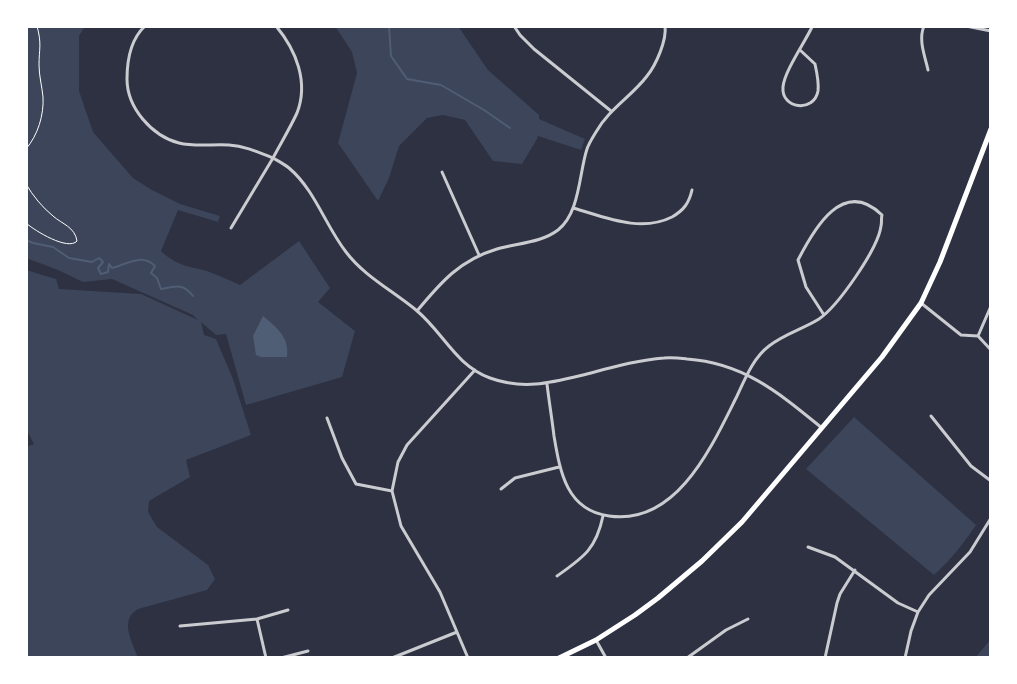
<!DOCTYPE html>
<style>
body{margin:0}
#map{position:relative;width:1017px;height:684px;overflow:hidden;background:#2d3142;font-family:"Space Grotesk",sans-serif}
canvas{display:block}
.frame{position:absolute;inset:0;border:28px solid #fff;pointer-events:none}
</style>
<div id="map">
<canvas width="1017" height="684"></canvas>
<div class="frame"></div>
</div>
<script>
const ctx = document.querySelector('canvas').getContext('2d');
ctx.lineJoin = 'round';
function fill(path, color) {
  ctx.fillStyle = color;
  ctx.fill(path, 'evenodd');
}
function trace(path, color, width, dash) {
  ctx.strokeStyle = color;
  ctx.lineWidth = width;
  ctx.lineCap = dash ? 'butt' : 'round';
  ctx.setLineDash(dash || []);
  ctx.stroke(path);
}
fill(new Path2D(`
 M26,26H85L79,36V91L93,132L133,178L152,190L180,204L220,216L218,222L178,210L161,251C177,266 188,266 207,271C218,275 229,280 240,285L299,241L330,288L318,302L355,331L342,377L246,405L226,334L216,335L201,322L204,335L216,339L233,379L251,435L186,460L190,477L149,501L148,512L157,527L208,565L215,579L207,590L138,609C119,620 132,641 138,658H26V447L34,444L26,429V270L56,279L59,289L141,294L198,320L193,315L112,279L83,282L58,270L26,258Z
 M335,26H458L488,70L539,115V119L585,139L581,150L538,136L537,139L522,164L493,161L465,120L443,115L427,118L399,146L389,178L378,201L338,143L357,73L352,52Z
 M854,417L976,525C963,544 951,560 934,575L806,469Z
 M991,639V658H975Z`), '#3c4559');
fill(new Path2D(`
 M263,316C276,327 290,337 287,357H261L256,355L253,336Z`), '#4f5d75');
trace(new Path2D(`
 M389,26L391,56L407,79L441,85L484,110L510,128
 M26,240L33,243L53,247L69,258L92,262L99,258L103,262L98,268L101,274L108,272L109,264L112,268C127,264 142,253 155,266L151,273L157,278L161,289C176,286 183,283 193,296`), '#4f5d75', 2);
trace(new Path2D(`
 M26,149C38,135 44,115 43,97C42,86 39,76 39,65C39,49 42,44 37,26
 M26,184C33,196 42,207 53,216C62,224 75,227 77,241C68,251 35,231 26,223`), '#fff', 1);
trace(new Path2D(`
 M145,26C131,39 127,61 127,79C127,108 152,136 179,143C195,147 212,144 229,145C245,146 258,152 273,158C281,143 290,128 297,113C309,82 296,50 276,26
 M514,26L520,35L534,49L611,111
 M924,26C918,40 925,56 928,70
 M966,26L991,31
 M800,50L815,64C817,73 819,83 818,91C814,113 781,109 783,87C784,72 805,42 812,27L814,26
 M442,172L479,255
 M573,208C605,217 640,233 672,217C684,210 689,203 692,190
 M231,228L273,158C278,161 284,164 289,168C315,190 325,225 346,252C364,276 393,291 416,310C443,332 455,365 490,378C523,390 550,383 583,375C610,368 637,360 664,358C672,357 679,358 687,359C744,363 779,393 822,428
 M921,303L961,335L978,336L991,350
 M417,311C441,282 460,260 497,249C517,243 541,243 558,230C580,213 579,173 587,149C589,143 593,137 596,132C609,109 632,96 647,76C656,65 667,40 665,26
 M978,336L991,306
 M547,384C549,401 552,419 554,436C560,471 566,510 609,516C677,526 712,446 737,396C745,379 753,358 769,346C784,334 803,329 819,319C838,306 878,249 881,226C882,222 881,218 882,215C843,177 814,229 798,260L806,287L824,315
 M931,416L971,466L991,481
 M327,418L342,458L356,484L392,491
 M501,489L515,478L559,467
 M808,547L835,557L898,603L918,612
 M557,576C584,557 596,549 603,516
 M257,619L266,658
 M180,626L257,619L288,610
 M596,640L606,658
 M281,658L308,651
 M392,658L457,632
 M468,658L440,592L401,526L392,491L398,462L407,445L475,370
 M687,658L726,630L748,619
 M825,658L837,603L840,594L855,570
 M905,658L911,631L918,612L929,595L970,552L991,518`), '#caccd0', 3);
trace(new Path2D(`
 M559,658L596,640L635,615L658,598L702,561L742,522L882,357L921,303L940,262L991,129`), '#fff', 5);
</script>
